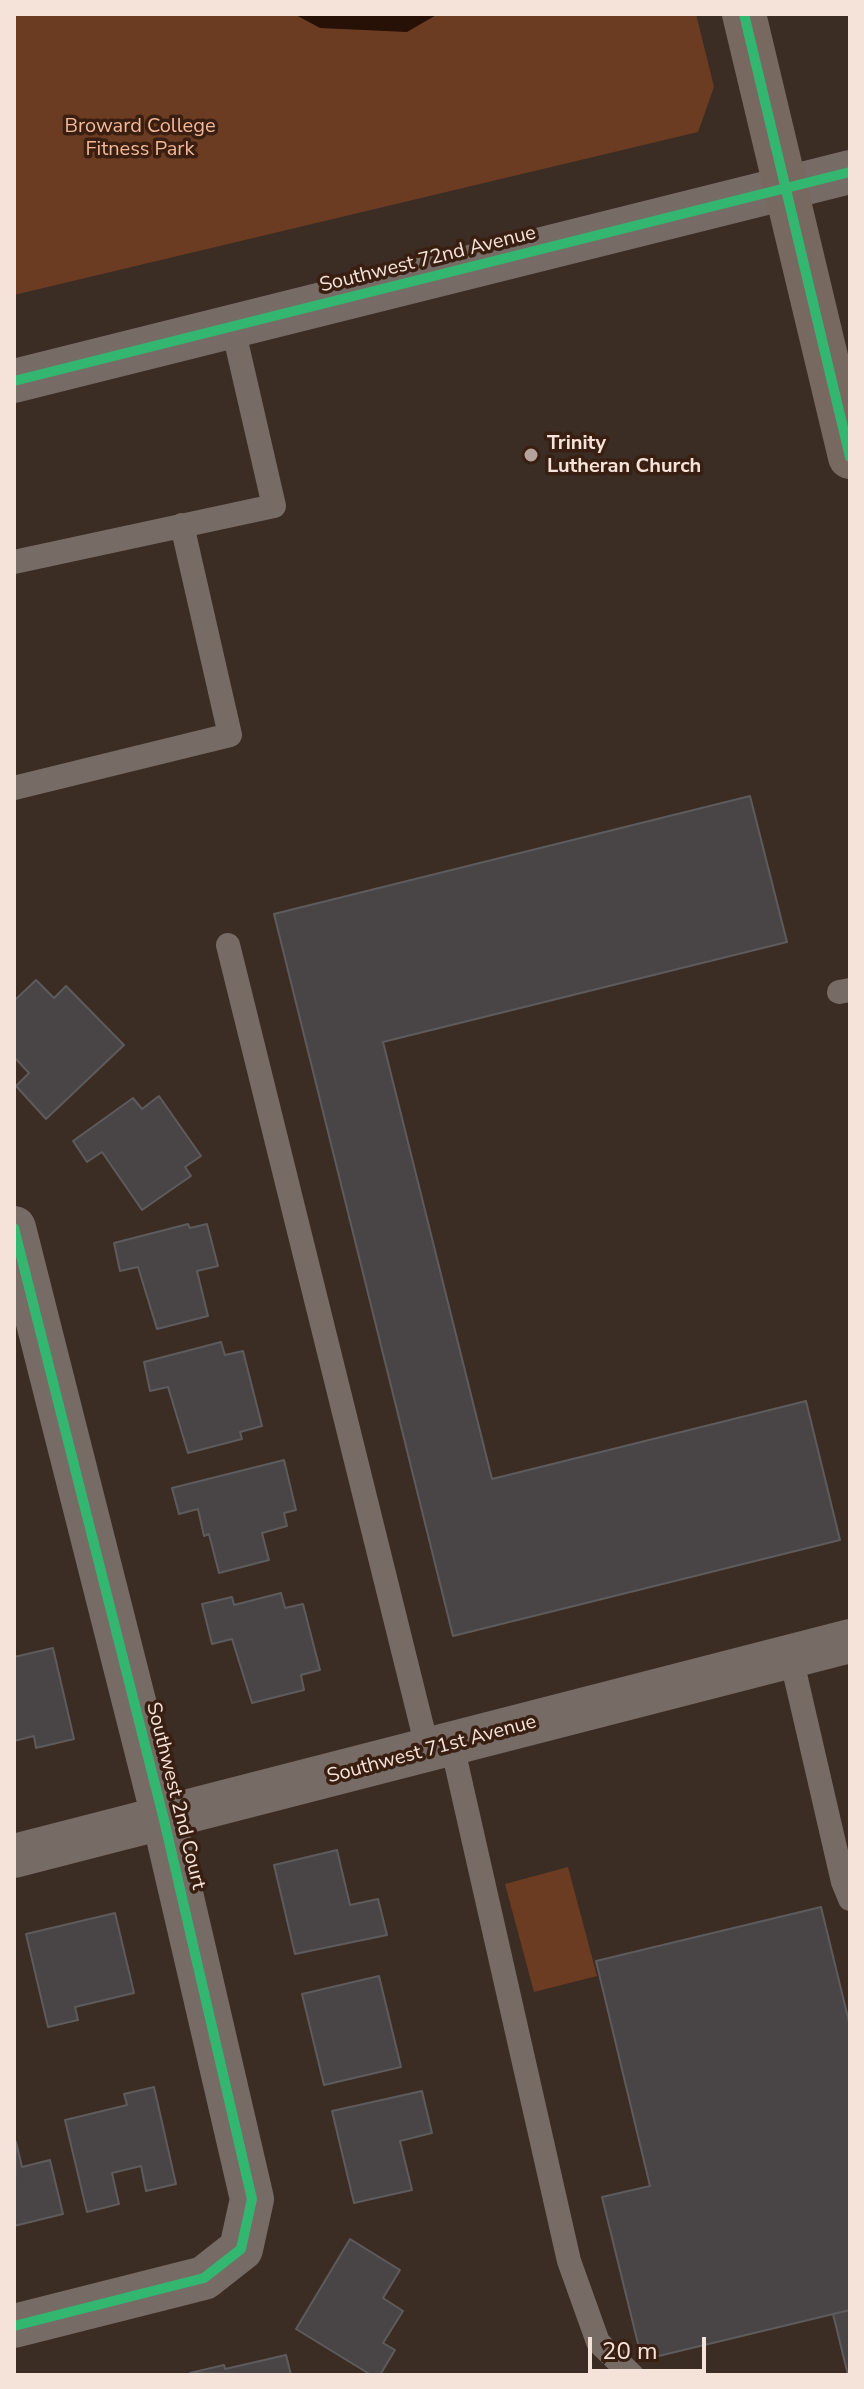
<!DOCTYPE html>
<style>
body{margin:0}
#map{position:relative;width:864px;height:2389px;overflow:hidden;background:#3b2c24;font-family:"Nunito Sans",sans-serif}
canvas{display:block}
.frame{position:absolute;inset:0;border:16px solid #f5e3da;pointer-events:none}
.scale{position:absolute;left:588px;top:2337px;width:118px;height:36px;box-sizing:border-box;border:4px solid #f5e3da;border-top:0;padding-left:10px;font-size:24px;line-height:28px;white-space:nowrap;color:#f5e3da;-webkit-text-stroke:6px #391f11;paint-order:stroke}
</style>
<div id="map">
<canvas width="864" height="2389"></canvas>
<div class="frame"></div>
<div class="scale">20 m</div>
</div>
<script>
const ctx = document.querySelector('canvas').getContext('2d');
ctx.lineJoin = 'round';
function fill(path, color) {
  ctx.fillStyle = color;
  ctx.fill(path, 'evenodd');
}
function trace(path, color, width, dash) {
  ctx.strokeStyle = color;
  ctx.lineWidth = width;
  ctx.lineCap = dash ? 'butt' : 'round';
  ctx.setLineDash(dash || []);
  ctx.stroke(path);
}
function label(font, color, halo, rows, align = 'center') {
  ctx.font = font + ' "Nunito Sans",sans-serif';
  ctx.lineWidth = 7;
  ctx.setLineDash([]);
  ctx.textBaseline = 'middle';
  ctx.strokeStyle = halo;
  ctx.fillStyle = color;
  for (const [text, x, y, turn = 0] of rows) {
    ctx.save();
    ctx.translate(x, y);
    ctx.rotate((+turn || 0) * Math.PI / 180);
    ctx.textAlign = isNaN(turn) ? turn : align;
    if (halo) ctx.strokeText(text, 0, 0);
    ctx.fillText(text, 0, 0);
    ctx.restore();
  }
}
fill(new Path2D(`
 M14,14H696L714,87L698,132L14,295Z
 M568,1867L597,1976L534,1992L505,1884Z`), '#6c3c22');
fill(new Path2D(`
 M294,14H438L407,32L320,28Z`), '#271106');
const building = new Path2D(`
 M750,796L787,942L383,1042L492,1479L806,1401L840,1540L453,1636L274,914Z
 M36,980L54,998L66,986L124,1045L46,1119L16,1086L29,1073L14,1057V1001Z
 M159,1096L201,1156L185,1167L191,1176L142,1210L102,1152L87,1162L73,1141L133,1098L142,1109Z
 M188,1224L190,1228L207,1224L218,1266L197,1271L208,1316L157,1329L138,1267L120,1271L114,1243Z
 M221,1342L225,1355L243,1351L262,1426L240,1432L242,1439L188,1453L168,1387L150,1391L144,1362Z
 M284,1460L296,1510L284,1513L287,1526L262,1533L269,1560L219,1573L209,1534L204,1536L198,1509L179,1514L172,1488Z
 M281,1593L285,1608L303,1604L320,1670L301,1675L304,1690L252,1703L232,1639L212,1644L202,1604L232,1597L234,1605Z
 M53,1648L74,1739L36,1748L34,1736L14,1741V1657Z
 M337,1850L350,1905L378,1899L387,1935L295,1954L274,1865Z
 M821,1907L850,2026V2310L642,2360L602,2197L650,2186L596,1961Z
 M115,1913L134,1993L75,2007L78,2020L48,2027L26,1934Z
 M379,1976L401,2067L324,2085L302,1994Z
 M154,2087L176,2184L146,2191L141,2166L112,2173L119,2204L87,2212L65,2120L127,2105L124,2094Z
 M422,2091L432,2133L400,2141L412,2190L354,2203L332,2111Z
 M16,2142L22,2167L50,2160L63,2214L14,2226Z
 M350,2239L400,2270L383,2298L403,2311L383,2343L395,2350L380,2375H371L296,2329Z
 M850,2310V2375H848L833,2314Z
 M286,2355L291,2375L190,2373L224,2365L225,2369Z`);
fill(building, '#494546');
trace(building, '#5e5b5d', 2);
trace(new Path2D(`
 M14,562L274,506L233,328
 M14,788L230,735L182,525
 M228,945L428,1751
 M839,992L850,990
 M791,1657L843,1882L850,1899
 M452,1745L569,2261L598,2342L632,2375`), '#766b65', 24);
trace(new Path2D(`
 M14,1228L164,1820L252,2199L241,2249L204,2278L14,2326
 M14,1856L850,1641`), '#766b65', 44);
trace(new Path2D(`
 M14,381L850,172`), '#766b65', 44);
trace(new Path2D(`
 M744,14L850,457`), '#786960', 44);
trace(new Path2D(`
 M744,14L850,457
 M14,381L850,172
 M14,1228L164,1820L252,2199L241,2249L204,2278L14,2326`), '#33b770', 10);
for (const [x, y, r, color] of [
 [531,455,8,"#b4a39a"]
]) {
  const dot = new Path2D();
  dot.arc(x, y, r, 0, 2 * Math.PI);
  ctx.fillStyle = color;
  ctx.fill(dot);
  trace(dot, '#391f11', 3);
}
label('20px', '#f5b797', '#391f11', [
 ["Broward College",140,127],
 ["Fitness Park",140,150]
]);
label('20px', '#f5e3da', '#391f11', [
 ["Southwest 72nd Avenue",428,260,-14],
 ["Southwest 71st Avenue",432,1750,-15],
 ["Southwest 2nd Court",175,1796,76]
]);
label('bold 20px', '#f5e3da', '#391f11', [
 ["Trinity",547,444],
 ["Lutheran Church",547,467]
], 'left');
</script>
